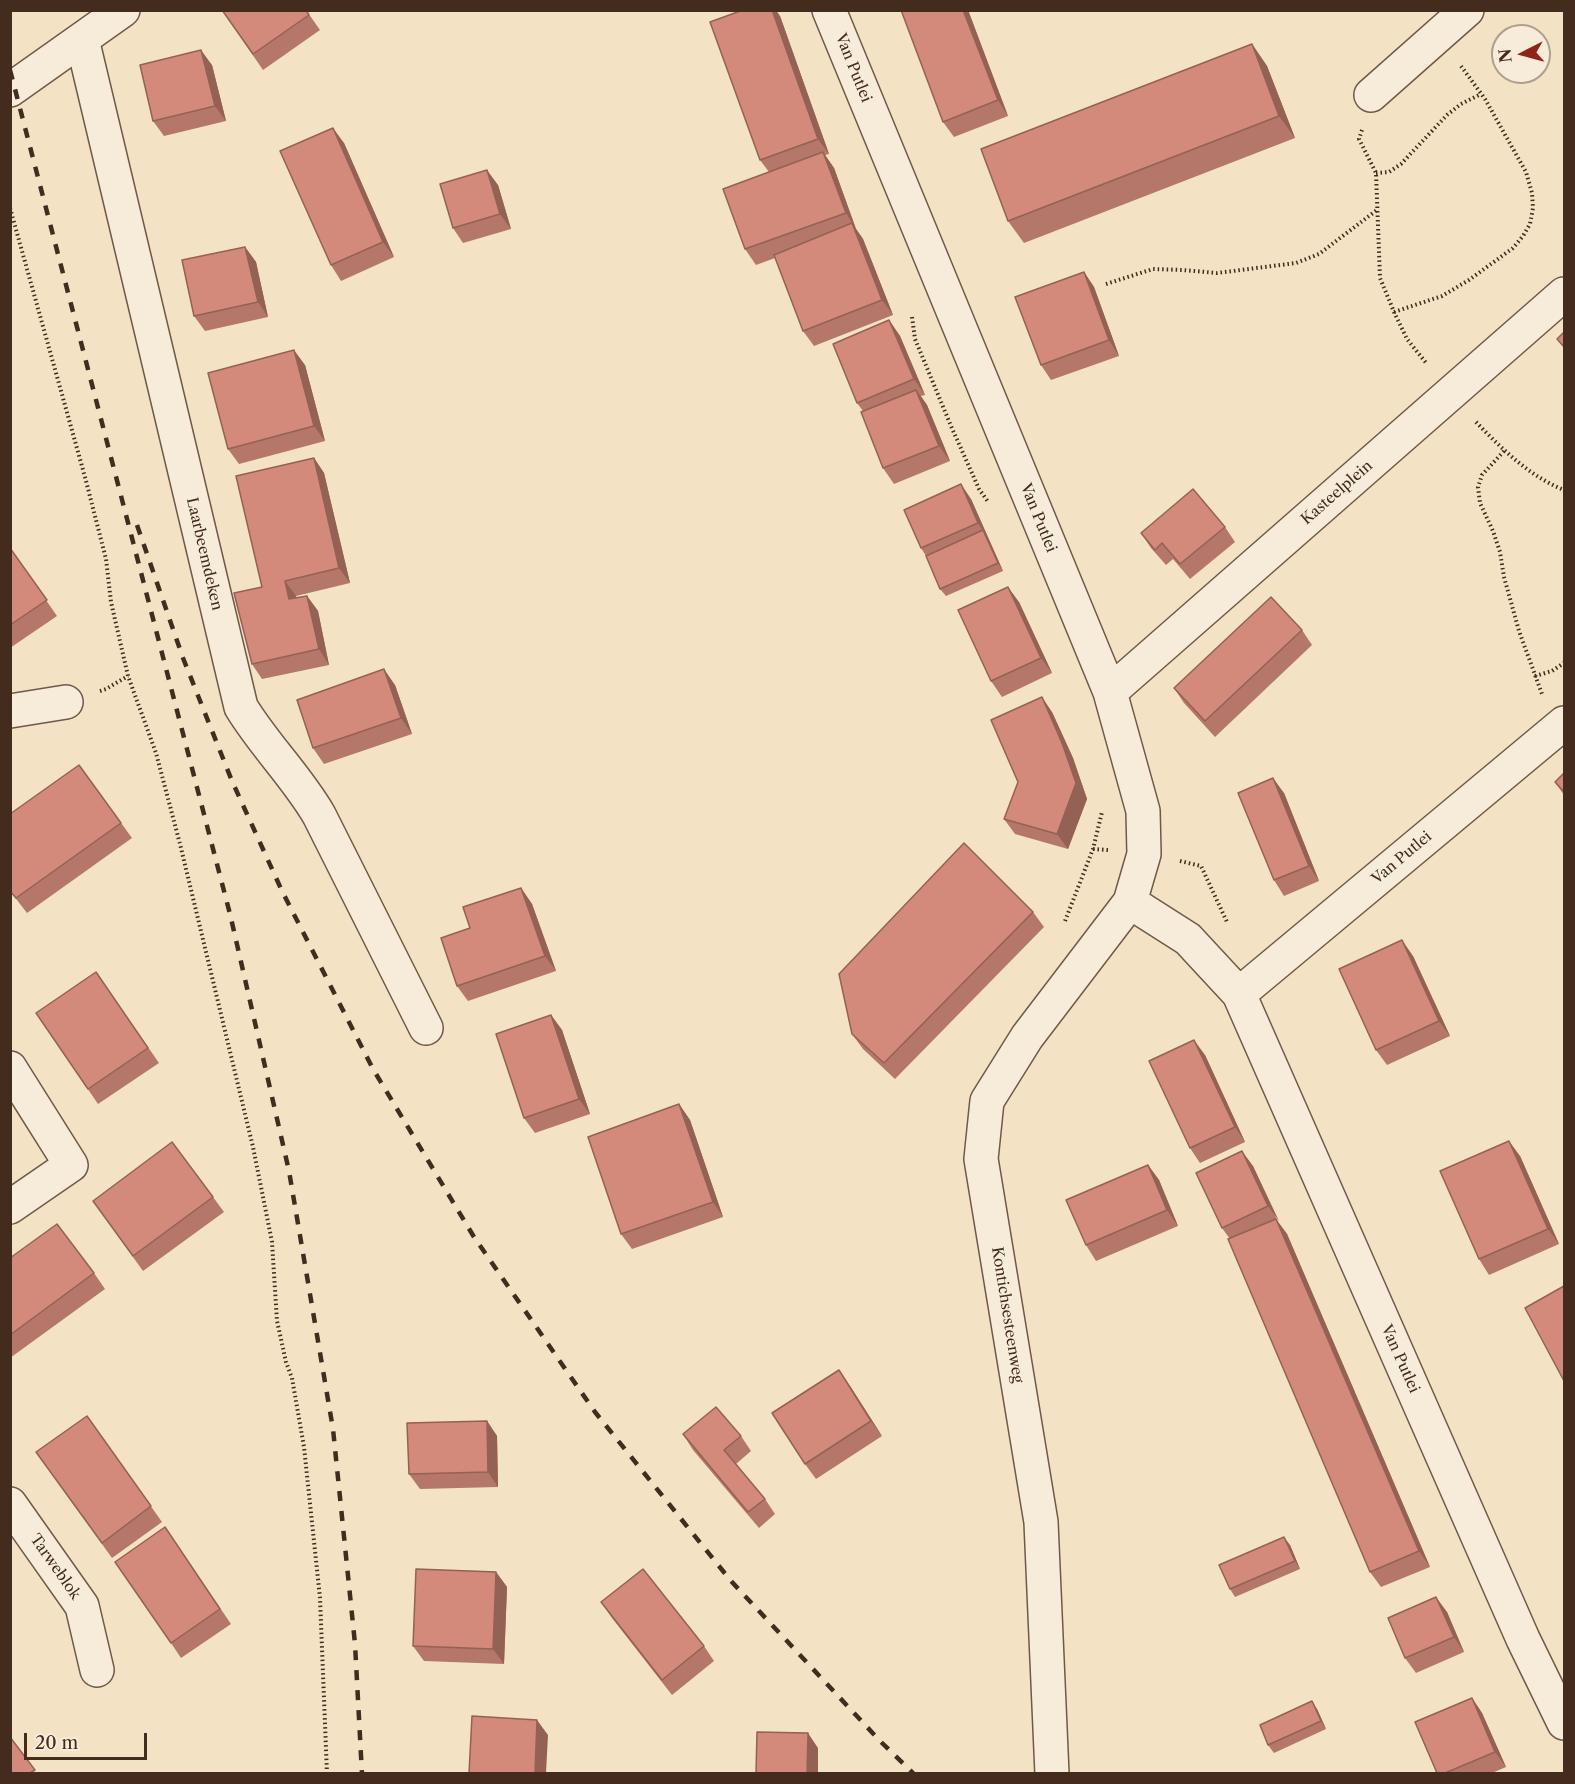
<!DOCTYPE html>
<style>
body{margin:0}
#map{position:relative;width:1575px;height:1784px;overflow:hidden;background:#f3e2c4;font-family:"Libre Caslon Text",serif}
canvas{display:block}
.frame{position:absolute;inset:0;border:12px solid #432b1e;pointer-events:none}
.north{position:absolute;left:1491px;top:24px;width:60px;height:60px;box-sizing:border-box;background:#f7ecd9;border:2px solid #af9f8e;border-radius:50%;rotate:264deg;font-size:16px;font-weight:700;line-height:24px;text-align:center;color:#432b1e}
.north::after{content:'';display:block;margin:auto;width:21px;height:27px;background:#8f2418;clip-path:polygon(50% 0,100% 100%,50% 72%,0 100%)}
.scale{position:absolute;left:24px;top:1733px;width:123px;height:27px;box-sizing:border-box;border:3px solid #432b1e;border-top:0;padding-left:8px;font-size:18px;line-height:21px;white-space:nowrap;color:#432b1e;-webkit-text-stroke:4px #f7ecd9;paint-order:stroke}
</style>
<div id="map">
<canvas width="1575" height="1784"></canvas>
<div class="frame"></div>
<div class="north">N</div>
<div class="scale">20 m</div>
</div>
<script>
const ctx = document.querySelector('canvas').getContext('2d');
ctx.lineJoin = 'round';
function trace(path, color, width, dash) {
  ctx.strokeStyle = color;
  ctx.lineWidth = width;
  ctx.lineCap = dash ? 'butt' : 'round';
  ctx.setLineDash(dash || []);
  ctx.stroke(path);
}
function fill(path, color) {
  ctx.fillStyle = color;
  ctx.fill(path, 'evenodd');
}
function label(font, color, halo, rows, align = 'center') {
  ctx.font = font + ' "Libre Caslon Text",serif';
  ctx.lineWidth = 5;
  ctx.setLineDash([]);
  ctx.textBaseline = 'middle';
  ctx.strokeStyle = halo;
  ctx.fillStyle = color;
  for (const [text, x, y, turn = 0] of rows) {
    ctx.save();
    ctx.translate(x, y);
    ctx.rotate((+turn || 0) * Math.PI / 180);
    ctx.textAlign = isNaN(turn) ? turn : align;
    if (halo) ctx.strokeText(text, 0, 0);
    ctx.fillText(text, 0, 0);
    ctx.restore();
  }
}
const minor = new Path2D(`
 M829,10L1110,692L1143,811L1144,854L1130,902L1027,1037L987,1101L981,1159L1041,1522L1052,1774
 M82,39L241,707C264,745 297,777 319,815L426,1028
 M10,90L123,10
 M1371,95L1467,10
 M1110,692L1564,294
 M10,711L66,702
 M1130,902L1188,939L1239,994L1523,1639L1564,1723
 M1239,994L1564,723
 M10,1068L71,1165L10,1207
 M10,1504L82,1606L97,1670`);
trace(minor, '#6f5948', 36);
trace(new Path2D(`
 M1362,130L1359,139L1376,173L1380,278L1394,312L1407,339L1427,364
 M1376,173L1389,172L1401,164L1447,115L1461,104L1481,94
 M10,208L85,477L106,559L111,602L128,676L156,753L180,844L253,1147L272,1242L277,1321L286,1362L292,1378L304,1447L320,1598L327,1774
 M1106,284L1153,269L1183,270L1217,273L1296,263L1319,254L1377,210
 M1394,312L1442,296L1469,280L1513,248L1523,236L1530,224L1533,208L1532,193L1526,172L1485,99L1461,66
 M912,317L915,339L951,426L979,489L989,503
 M1476,422C1502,449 1529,476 1564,490
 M1504,451L1482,475L1478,487L1480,503L1493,531L1500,552L1504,577L1519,631L1542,694
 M1535,676L1552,671L1564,663
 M100,691L106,689L128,676
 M1093,849L1108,850
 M1180,861L1201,866L1227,922
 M1065,921L1093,849L1102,812`), '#432b1e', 4, [1.5, 3]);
trace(minor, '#f7ecd9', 33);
trace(new Path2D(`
 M10,70L230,914L289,1171L333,1429L355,1644L362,1774
 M137,525L183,658L232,781L282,891L373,1069L474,1237L595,1412L731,1581L881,1742L914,1774`), '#432b1e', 4.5, [10, 10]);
fill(new Path2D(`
 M222,10H306L320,30L263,70Z
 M968,10L1008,116L954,137L943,122Z
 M780,16L829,154L825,155L834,168L856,229L863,239L893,315L814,346L803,331L775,258L756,265L745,249L769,172L760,160Z
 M1252,44L1267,66L1295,138L1024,243L1008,221Z
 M212,65L226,121L164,136L153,121Z
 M344,143L394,257L341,281L331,265Z
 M498,185L511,229L463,243L453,228Z
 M245,247L256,262L268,317L205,331L194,316Z
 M1084,272L1094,287L1119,356L1051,380L1041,365Z
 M889,320L900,336L925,395L921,396L927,405L950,461L894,484L883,468L863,411L857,403Z
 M305,365L325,441L239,464L228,449Z
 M314,458L324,473L350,583L296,596L297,598L307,596L318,611L329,665L262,679L252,664L262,587Z
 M971,499L1003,571L946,596L940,589L926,556L921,548Z
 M1225,527L1235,542L1190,579L1173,559L1166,565L1151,548L1141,533Z
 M10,548L57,616L10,648Z
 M1019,602L1052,673L1002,697L991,681Z
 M1302,630L1312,645L1215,737L1184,703L1174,688Z
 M395,685L412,734L324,764L313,748Z
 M1052,712L1073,758L1087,799L1068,849L1015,834L1004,819Z
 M79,765L132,838L27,913L10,891Z
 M1564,773V795L1555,782Z
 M1284,793L1319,881L1284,896L1274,880Z
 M521,888L532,904L556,971L468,1001L457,986L470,928Z
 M1033,912L1044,927L895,1079L863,1049L852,1034Z
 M1413,956L1450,1036L1387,1065L1376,1050Z
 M96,972L159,1063L98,1104L36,1013Z
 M551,1015L562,1030L590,1114L535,1133L524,1118Z
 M1205,1055L1245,1142L1200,1163L1190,1148Z
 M679,1104L690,1120L723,1217L632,1249L621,1234Z
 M1520,1156L1559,1244L1489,1275L1479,1259Z
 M1148,1165L1159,1180L1178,1226L1096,1261L1086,1245Z
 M1253,1166L1278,1222L1287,1234L1430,1567L1381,1587L1370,1572L1230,1239L1222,1228Z
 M213,1197L224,1212L143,1271L93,1201Z
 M10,1258L94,1273L105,1289L10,1358Z
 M850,1386L882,1436L816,1479L805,1464Z
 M87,1416L162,1522L112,1558L36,1452Z
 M487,1421L497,1436L498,1487L420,1489L409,1474Z
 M683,1434L741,1436L751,1451L736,1464L765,1499L775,1514L759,1528L693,1450Z
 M165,1527L231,1624L181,1658L171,1643Z
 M1290,1545L1300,1569L1235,1597L1230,1589Z
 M496,1572L507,1587L504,1664L424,1661L413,1646Z
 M601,1602L704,1646L714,1661L672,1695L612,1618Z
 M1447,1612L1464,1652L1416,1673L1405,1658Z
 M1472,1698L1482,1713L1506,1767L1492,1773H1437Z
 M1317,1709L1326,1729L1274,1753L1268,1745Z`), '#b57769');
fill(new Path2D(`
 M772,10H776L780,16L829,154L818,139Z
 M963,10H968L1008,116L998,100Z
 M1252,44L1267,66L1295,138L1279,116Z
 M201,50L212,65L226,121L215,106Z
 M333,128L344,143L394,257L383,242Z
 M823,152L834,168L856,229L846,213Z
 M487,170L498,185L511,229L500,214Z
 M852,223L863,239L893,315L882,300Z
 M245,247L256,262L268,317L258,302Z
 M1084,272L1094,287L1119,356L1109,340Z
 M889,320L900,336L925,395L914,379Z
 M294,350L305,365L325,441L314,426Z
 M916,390L927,405L950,461L939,446Z
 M314,458L324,473L350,583L339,568Z
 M961,484L971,499L1003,571L998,563L983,531L978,523Z
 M285,581L296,596L300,614L289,599Z
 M1008,587L1019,602L1052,673L1041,658Z
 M307,596L318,611L329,665L319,649Z
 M384,669L395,685L412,734L401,718Z
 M1042,697L1052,712L1073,758L1087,799L1068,849L1057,834Z
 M1273,778L1284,793L1319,881L1309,866Z
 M521,888L532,904L556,971L545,956Z
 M1402,940L1413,956L1450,1036L1439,1021Z
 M551,1015L562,1030L590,1114L579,1099Z
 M1194,1040L1205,1055L1245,1142L1235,1127Z
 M679,1104L690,1120L723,1217L713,1202Z
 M1509,1141L1520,1156L1559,1244L1548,1229Z
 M1242,1151L1253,1166L1279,1221L1268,1206Z
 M1148,1165L1159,1180L1178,1226L1167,1210Z
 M1276,1219L1287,1234L1430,1567L1419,1551Z
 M839,1370L850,1386L882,1436L871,1421Z
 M487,1421L497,1436L498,1487L488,1472Z
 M1284,1537L1290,1545L1300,1569L1295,1561Z
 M496,1572L507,1587L504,1664L493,1649Z
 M1436,1597L1447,1612L1464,1652L1454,1637Z
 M1472,1698L1482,1713L1506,1767L1495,1752Z
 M1312,1701L1317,1709L1326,1729L1321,1721Z
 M537,1720L548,1735L546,1773H535Z
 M808,1733L818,1748V1773H807Z`), '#946155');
const building = new Path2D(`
 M222,10H306L309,15L253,54Z
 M743,10H772L818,139L760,160L710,22Z
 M901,10H963L998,100L943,122Z
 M1252,44L1279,116L1008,221L981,149Z
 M201,50L215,106L153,121L140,65Z
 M333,128L383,242L331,265L280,151Z
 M823,152L846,213L745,249L723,189Z
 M487,170L500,214L453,228L440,184Z
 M852,223L882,300L803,331L774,255Z
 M245,247L258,302L194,316L182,260Z
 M1084,272L1109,340L1041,365L1015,297Z
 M889,320L914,379L857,403L833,344Z
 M1564,332V347L1557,339Z
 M294,350L314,426L228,449L208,373Z
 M916,390L939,446L883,468L861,412Z
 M314,458L339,568L285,581L289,599L307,596L319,649L252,664L234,593L262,587L236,476Z
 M961,484L978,523L921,548L904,510Z
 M1193,489L1225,527L1180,564L1162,543L1155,550L1141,533Z
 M983,530L998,563L940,589L926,556Z
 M10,548L47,600L10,625Z
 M1008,587L1041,658L991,681L958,610Z
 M1271,597L1302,630L1205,721L1174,688Z
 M384,669L401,718L313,748L297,700Z
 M1042,697L1062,743L1076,783L1057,834L1004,819L1018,782L991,720Z
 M79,765L121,823L16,898L10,891V814Z
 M1564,773V792L1555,782Z
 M1273,778L1309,866L1274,880L1238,793Z
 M964,843L1033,912L884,1063L852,1034L839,974Z
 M521,888L545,956L457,986L441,938L470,928L463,907Z
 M1402,940L1439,1021L1376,1050L1339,969Z
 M96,972L148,1048L88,1089L36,1013Z
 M551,1015L579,1099L524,1118L496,1034Z
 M1194,1040L1235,1127L1190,1148L1149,1061Z
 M679,1104L713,1202L621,1234L588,1137Z
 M1509,1141L1548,1229L1479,1259L1440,1171Z
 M172,1142L213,1197L133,1256L93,1201Z
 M1242,1151L1268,1206L1222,1228L1196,1173Z
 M1148,1165L1167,1210L1086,1245L1066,1200Z
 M1276,1219L1419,1551L1370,1572L1228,1239Z
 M57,1224L94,1273L10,1335V1258Z
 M1564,1286V1381L1525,1308Z
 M839,1370L871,1421L805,1464L772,1413Z
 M716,1407L741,1436L724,1450L765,1499L748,1512L683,1434Z
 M87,1416L151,1506L102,1543L36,1452Z
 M487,1421L488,1472L409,1474L407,1423Z
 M165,1527L220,1609L171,1643L115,1562Z
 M1284,1537L1295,1561L1230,1589L1219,1565Z
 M416,1569L496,1572L493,1649L413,1646Z
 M643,1569L704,1646L662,1680L601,1602Z
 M1436,1597L1454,1637L1405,1658L1388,1618Z
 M1472,1698L1495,1752L1445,1773H1437L1415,1722Z
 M1312,1701L1321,1721L1268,1745L1260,1725Z
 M472,1716L537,1720L535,1773H469Z
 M757,1732L808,1733L807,1773H756Z
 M10,1737L35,1770L30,1773H10Z`);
fill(building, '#d38a7a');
trace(building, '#946155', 1.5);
label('15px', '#432b1e', '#f7ecd9', [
 ["Van Putlei",853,68,68],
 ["Kasteelplein",1337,493,-41],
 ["Van Putlei",1038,518,68],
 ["Laarbeemdeken",204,554,77],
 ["Van Putlei",1402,858,-40],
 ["Kontichsesteenweg",1007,1315,81],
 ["Van Putlei",1400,1359,66],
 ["Tarweblok",55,1567,55]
]);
</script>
